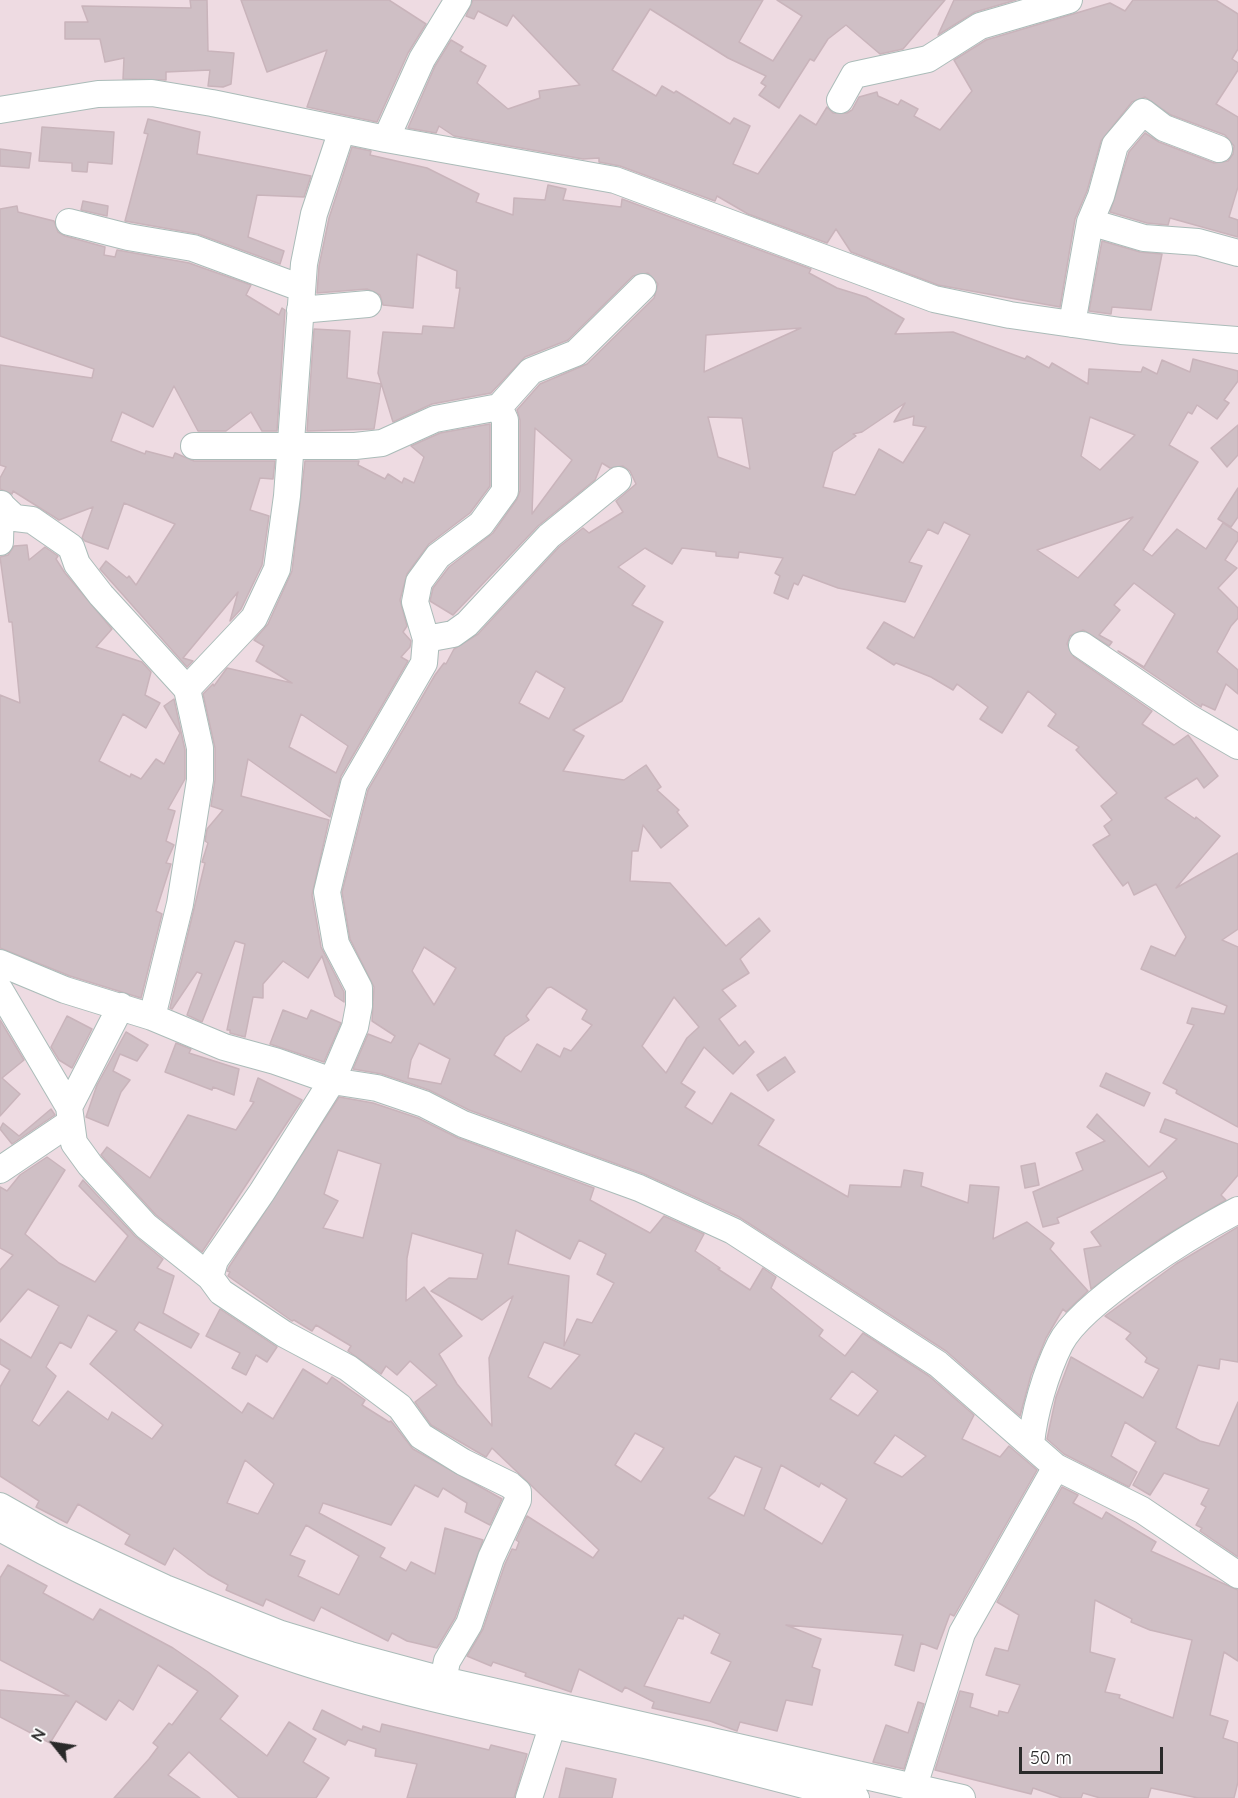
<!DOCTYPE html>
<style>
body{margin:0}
#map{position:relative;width:1238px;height:1798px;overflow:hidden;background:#eedbe2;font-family:Quicksand,sans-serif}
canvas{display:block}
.north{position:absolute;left:24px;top:1714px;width:60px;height:60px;-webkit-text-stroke:4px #fff;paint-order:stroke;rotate:300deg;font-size:16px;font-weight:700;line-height:24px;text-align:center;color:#2a2a2a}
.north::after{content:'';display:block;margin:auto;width:21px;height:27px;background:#2a2a2a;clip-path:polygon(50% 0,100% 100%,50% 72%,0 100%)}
.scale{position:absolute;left:1019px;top:1747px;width:144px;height:27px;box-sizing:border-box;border:3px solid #2a2a2a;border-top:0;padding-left:8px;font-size:18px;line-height:21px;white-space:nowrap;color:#2a2a2a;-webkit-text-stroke:4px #fff;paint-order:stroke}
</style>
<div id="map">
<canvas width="1238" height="1798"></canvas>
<div class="north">N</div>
<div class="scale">50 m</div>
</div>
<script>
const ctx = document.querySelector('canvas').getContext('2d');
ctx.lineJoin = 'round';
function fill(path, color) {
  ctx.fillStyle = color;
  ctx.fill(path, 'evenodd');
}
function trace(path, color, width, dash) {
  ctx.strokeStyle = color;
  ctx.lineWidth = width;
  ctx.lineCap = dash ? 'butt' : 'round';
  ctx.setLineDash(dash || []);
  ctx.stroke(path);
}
const building = new Path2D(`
 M190,0H207L208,51L234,53L231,84L223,87L208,86L210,70L166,72V80L123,79L124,58L105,62L100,39H65V22H88L82,6L191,8Z
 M241,0H389L426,24L408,53L377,122L307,107L327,50L267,72Z
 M473,0H763L739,42L773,61L802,16L777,0H945L903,49L880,54L846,25L828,39L814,61L810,59L779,108L759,95L766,86L761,83L766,76L728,58L650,9L612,70L656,96L662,86L674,93L676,91L730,124L734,118L750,126L733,164L758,174L800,115L816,125L827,107L833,113H847L852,110L859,97L877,92L878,96L898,105L901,100L918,109L914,116L940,130L972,91L954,60L986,40L1110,3L1125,11L1133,0H1216L1238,14V49L1232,59L1238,63V70L1216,104L1238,117V187L1229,217L1238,220V237L1170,218L1168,225L1147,223L1110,212L1129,152L1145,133L1159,142L1214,163L1228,161L1233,154L1234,146L1225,135L1171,115L1145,97L1132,102L1101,141L1087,191L1075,219L1060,307L938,285L851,252L836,229L827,243L748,214L717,196L715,201L620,166L599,162V158L583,159L454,136L439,126L436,133L408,128L435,66L451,40L463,47L460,51L486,66L477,83L508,109L540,98L539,91L580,85L513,15L507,26L478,11L474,19L466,16Z
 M954,0H1016L975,12L938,35Z
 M148,119L200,132L197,154L311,176L304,197L257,195L248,237L284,251L280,264L198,234L125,221L148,134L144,133Z
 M42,127L114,132L112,164L88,162L87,172L72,171V163L39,161Z
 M352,147L371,151L370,155L427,168L479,194L476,202L513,215L514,198L545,200L548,185L566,189L563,200L621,207L622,199L811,269L809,273L837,288L866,297L904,319L895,334L953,332L1025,359L1027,356L1049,368L1052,363L1088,384L1089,369L1141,372L1143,367L1157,374L1162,360L1190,372L1193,359L1238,371V381L1224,400L1229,403L1217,419L1197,405L1192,414L1188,412L1169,445L1198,462L1143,550L1152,556L1177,529L1206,549L1223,523L1238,533V540L1225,560L1237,568L1218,588L1238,608V618L1231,626L1217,652L1238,670V694L1226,684L1215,710L1202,704L1201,707L1118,651L1144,667L1175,614L1134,583L1114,605L1120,610L1099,635L1112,642L1109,646L1083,630L1070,636L1067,644L1074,657L1152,711L1142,724L1174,745L1188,735L1218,776L1204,788L1197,778L1165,798L1195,819L1196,817L1220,836L1176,888L1238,853V929L1222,940L1238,947V1127L1176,1093L1177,1090L1163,1083L1194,1025L1187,1023L1192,1008L1224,1014L1227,1006L1141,969L1151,946L1175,956L1186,937L1156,884L1134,895L1128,882L1123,886L1093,845L1110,835L1104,826L1112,820L1101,806L1117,793L1076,750L1079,747L1048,726L1056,714L1028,691L1002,733L980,719L988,707L957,684L953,690L931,677L896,663L894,665L867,648L884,622L914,638L970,535L944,522L938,534L928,529L909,562L922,566L905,602L838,588L803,575L798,585L794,583L788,599L774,593L780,576L775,573L783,558L739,552L738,558L716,556V552L682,548L672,564L645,548L618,567L645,586L632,605L663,622L622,701L573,730L584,736L563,771L624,780L646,765L661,787L657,790L679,810L677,812L688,826L661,848L643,825L638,851H632L630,881L670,883L726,946L759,918L770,931L740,959L749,973L722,990L736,1006L719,1019L739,1046L745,1041L754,1052L733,1074L704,1047L681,1083L695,1092L685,1107L712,1124L731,1093L774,1120L758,1145L848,1197L850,1185L901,1187L904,1170L923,1173L921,1186L968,1203L970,1185L999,1187L993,1239L1027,1222L1054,1243L1050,1249L1088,1291L1066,1312L1063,1309L1046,1338L1031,1375L1020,1416L946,1351L739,1217L644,1174L469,1110L429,1090L382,1074L353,1069L368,1034L391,1043L395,1036L372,1021L374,987L350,939L342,892L368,790L435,675L444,663L446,664L454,649L478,634L559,547L583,528L589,533L623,512L616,501L636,484L630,471L623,466L610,468L602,463L595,480L538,526L453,615L430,601L433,588L449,567L493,533L517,499L520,491V420L517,410L540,384L587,364L654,298L658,284L648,273L633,276L568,340L525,357L491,393L432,404L393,422L378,373L383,332L422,334L423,326L454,328L460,288H456L457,271L417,254L413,308L383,305L380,295L367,289L317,293L319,266L329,218ZM801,328L704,372L706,335ZM905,403L894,422L914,416L913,425L926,427L903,463L879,449L855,495L823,487L833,452L856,436L853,434L862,432ZM708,417L742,418L750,469L718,457ZM1090,417L1135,435L1100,470L1081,456ZM535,428L572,460L532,514ZM1133,517L1078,578L1037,550ZM536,671L565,688L549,719L519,703ZM424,947L456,968L434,1005L412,971ZM551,987L587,1010L582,1019L592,1025L571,1051L564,1048L560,1057L537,1044L521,1072L494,1055L505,1037L529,1020L526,1016L547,988ZM674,997L699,1027L687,1038L666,1073L642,1046ZM419,1043L450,1059L441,1084L408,1078L411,1060Z
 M0,149L31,153L29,168L0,166Z
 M83,201L108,206L107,216L81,210Z
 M17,206L18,212L54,221L58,232L65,236L105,247L104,255L115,257L117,250L189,263L251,285L246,295L279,315L282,308L285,310L277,431H262L251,412L226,431H198L174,386L153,427L122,412L111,441L145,454L146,451L173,458L175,453L194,461H275L273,479L260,478L250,510L269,516L262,565L241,609L230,621L238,592L183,658L193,661L187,667L100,569L106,561L127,578L129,576L136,585L175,524L124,503L108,549L85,541L82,538L93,507L59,520L13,491L12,494L0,489V478L6,467L0,465V365L92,378L94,369L0,336V209Z
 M1102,241L1140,252L1162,254L1151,310L1112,307L1111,314L1089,311Z
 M314,329L350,331L347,378L381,384L374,429L307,431Z
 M490,424V486L470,513L429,544L407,574L400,600L407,626L403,632L411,641L410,647L401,657L408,661L341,776L330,817L248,759L241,796L329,820L312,895L321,947L344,992V1002L335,996L322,956L308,978L283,961L263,984V998L253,997L245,1037L230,1033V1030H227L245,944L235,941L202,1022L187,1015L202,974L197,972L172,1009L170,1008L205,863L202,862L208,843L205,841L207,829L223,810L211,806L215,780V748L203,694L213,684L214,686L227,668L292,683L256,661L264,646L254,640L268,624L292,571L305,461H359L358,465L385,479L388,474L402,483L404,478L414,483L424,457L411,446L440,433ZM301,714L348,746L336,773L289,747Z
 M1238,425V455L1227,467L1211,448Z
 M1238,488V517L1231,527L1218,519Z
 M27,545L29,560L45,547L58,556L56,559L65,573L112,629L96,647L142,662L151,672L145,695L160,703L146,728L123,714L99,761L130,777L131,774L141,779L156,759L164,764L180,733L164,706L174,699L185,750V779L168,809L175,811L166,841L174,845L166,863L171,864L156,911L162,914L141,998L70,976L0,948V695L20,703L12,622H9L0,557L8,555L14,546Z
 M283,1010L307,1019L311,1010L341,1023L324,1062L270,1044Z
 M67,1016L92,1029L72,1068L59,1060L51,1047Z
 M0,1020L24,1060L2,1078L20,1094L0,1116Z
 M126,1032L148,1045L137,1061L120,1054L113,1071L130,1080L121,1092L108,1126L86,1117L97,1085Z
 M176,1043L191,1049L189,1053L239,1069L234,1095L213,1087L212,1090L165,1072Z
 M785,1057L795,1072L768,1091L757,1075Z
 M1106,1073L1150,1093L1144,1106L1100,1086Z
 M258,1078L302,1100L202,1252L156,1215L101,1155L107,1147L150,1178L188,1115L236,1130L254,1102L250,1101Z
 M339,1097L373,1103L418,1118L458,1138L594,1188L590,1200L650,1233L664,1216L704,1234L695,1251L720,1268L718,1269L750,1290L763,1268L776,1277L771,1288L823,1330L819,1336L845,1356L863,1333L929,1376L974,1415L962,1439L1000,1457L1009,1446L1037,1470L954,1616L950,1614L937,1649L921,1643L914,1671L895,1665L903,1635L786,1625L821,1639L812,1667L820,1670L812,1705L786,1700L777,1731L740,1722L737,1731L710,1721L652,1708L654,1702L625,1687L622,1692L579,1669L571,1692L525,1676L526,1673L493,1662L491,1666L467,1656L483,1629L505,1564L512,1549L516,1550L519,1542L516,1540L527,1516L593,1558L599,1550L492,1448L486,1457L431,1425L415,1402L437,1385L410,1361L397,1375L386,1366L381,1374L348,1351L351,1346L316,1325L312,1331L294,1320L292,1321L228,1276L230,1272L227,1271L229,1267ZM338,1150L381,1164L363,1238L323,1228L338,1201L324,1194ZM516,1230L570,1259L579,1240L606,1254L597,1274L614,1283L592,1323L577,1319L564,1346L569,1276L508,1264ZM412,1233L483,1254L477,1279L449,1278L431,1291L482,1320L513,1296L489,1358L492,1426L457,1384L439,1354L462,1336L424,1287L406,1301L407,1258ZM544,1342L580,1355L551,1389L528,1377ZM852,1371L878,1391L858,1416L830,1399ZM635,1433L664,1448L641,1482L615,1465ZM895,1435L926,1456L902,1477L874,1463ZM735,1456L762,1468L744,1516L708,1498L715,1491ZM781,1465L819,1487L821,1483L847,1499L822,1544L764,1509ZM684,1615L720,1634L711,1653L731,1662L710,1703L644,1686L678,1618L683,1619Z
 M51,1109L55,1115L12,1144L0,1129L3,1123L19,1136Z
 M1097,1114L1149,1167L1177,1139L1160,1132L1165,1119L1238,1144V1175L1221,1195L1226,1200L1160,1239L1091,1289L1084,1249L1101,1246L1091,1232L1167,1178L1163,1171L1057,1218L1059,1223L1043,1227L1033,1192L1083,1170L1076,1153L1105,1141L1087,1127Z
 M47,1157L65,1170L25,1234L59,1263L95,1282L128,1236L79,1186L83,1180L135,1236L163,1259L157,1268L174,1276L163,1313L199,1334L191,1348L139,1322L134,1330L242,1413L248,1403L273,1419L303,1369L327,1384L332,1377L365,1400L362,1405L389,1422L391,1421L413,1449L502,1499L490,1525L465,1512L467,1503L443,1488L438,1497L415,1485L391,1525L323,1503L319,1513L385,1548L380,1557L406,1571L411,1562L435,1574L445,1528L483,1540L455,1618L437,1648L407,1641L392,1633L388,1641L321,1607L314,1621L266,1599L263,1606L226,1590L228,1585L208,1574L174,1548L165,1565L125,1544L130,1535L78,1504L67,1523L36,1507L39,1501L0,1476V1387L10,1370L0,1364V1339L31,1358L59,1306L28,1289L0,1322V1270L13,1255L0,1248V1187L7,1191L20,1175ZM88,1315L117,1331L90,1364L163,1425L152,1439L112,1412L108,1420L68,1391L39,1426L32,1421L56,1376L46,1367L60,1342L71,1348ZM245,1460L274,1484L258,1514L227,1503ZM306,1525L359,1556L339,1595L298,1576L305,1561L290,1555Z
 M1035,1163L1039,1185L1025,1188L1021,1166Z
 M1238,1227V1362L1220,1359L1219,1369L1198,1365L1176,1428L1200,1441L1219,1446L1238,1402V1557L1200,1531L1202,1528L1196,1525L1206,1507L1201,1504L1209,1489L1164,1473L1150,1495L1133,1485L1156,1442L1125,1422L1111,1456L1137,1472L1129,1487L1064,1454L1047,1439L1056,1397L1071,1357L1143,1398L1159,1369L1145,1362L1147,1358L1126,1339L1131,1333L1105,1316L1176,1264Z
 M220,1309L277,1347L267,1362L256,1355L246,1375L232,1368L240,1353L206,1336Z
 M1062,1487L1078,1495L1073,1503L1102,1519L1106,1512L1156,1542L1151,1551L1238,1590V1661L1224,1652L1210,1715L1228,1721L1223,1738L1238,1743V1782L1234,1798H1198L1151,1788L1148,1798H1100L1083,1793L1081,1798H1062L1033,1788L1031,1794L935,1770L960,1691L973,1694L970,1707L998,1716L999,1711L1008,1713L1020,1685L986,1675L995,1648L1008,1651L1019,1615L997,1602ZM1095,1600L1132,1619L1131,1622L1150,1630L1192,1640L1173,1718L1119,1698L1120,1695L1105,1692L1115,1659L1090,1652Z
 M8,1565L47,1586L43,1593L93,1620L100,1609L173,1648L208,1672L238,1696L220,1719L267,1756L289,1722L316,1739L303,1762L329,1778L316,1798H239L189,1752L168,1775L200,1798H114L149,1759L158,1747L153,1743L169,1723L172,1725L198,1691L158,1665L133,1710L119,1700L106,1720L76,1701L50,1743L0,1717V1690L69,1696L0,1660V1578Z
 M918,1702L924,1704L904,1769L873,1762L886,1725L908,1733Z
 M322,1710L362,1730L363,1726L380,1732L382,1724L489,1750L491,1745L527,1754L514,1798H407L417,1764L375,1756L376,1749L348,1740L345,1745L313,1729Z
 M566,1768L616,1779L612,1798H559Z`);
fill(building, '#cfbfc5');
trace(building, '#c9b4bb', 1.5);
const minor = new Path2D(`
 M840,100L854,75L928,59L980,26L1069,0
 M0,110L98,94L152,93L212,103L386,139L615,180L934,299L1010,315L1121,331L1238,340
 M386,139L422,59L458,0
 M69,222L128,237L193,248L301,288
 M1090,222L1144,238L1198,242L1238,253
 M300,310L368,304
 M1072,324L1090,222L1101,196L1115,145L1143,112L1164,128L1219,149
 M194,446H355L382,443L435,419L499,407L531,371L576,353L643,287
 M0,504L15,518L32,520L71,547L77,564L101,595L187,689
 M0,542L1,504
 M426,639L453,634L467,624L549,536L618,480
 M1082,645L1188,717L1238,746
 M0,963L65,990L152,1017L224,1047L275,1061L332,1081L377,1088L424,1104L463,1124L639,1188L733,1231L938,1364L1056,1467L1142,1510L1238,1575
 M0,990L69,1107L74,1143L90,1165L146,1226L210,1277L221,1292L284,1334L348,1368L400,1407L421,1436L463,1462L510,1485L518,1492V1500L491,1558L469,1624L447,1661L443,1680
 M152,1017L180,904L200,780V748L187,689L254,618L277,569L287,496L304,264L314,214L342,130
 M69,1107L121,1006
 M0,1170L71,1122
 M210,1277L215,1260L262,1192L332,1081L355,1027L359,1006V988L336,944L327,892L332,871L354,784L424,663L426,639L415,602L419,582L438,556L481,524L505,491V420L499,407
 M1031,1444C1034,1413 1046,1372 1060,1344C1081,1302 1195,1232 1238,1210
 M0,1506L53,1536L165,1588L281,1634L350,1655L443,1680L962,1798
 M0,1528C91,1578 186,1623 285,1656C402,1696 524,1718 645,1745C715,1761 785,1781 856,1798
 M914,1786L962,1633L1056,1467
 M529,1798L552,1727`);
trace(minor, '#abbcb9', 28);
trace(minor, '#fff', 26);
</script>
